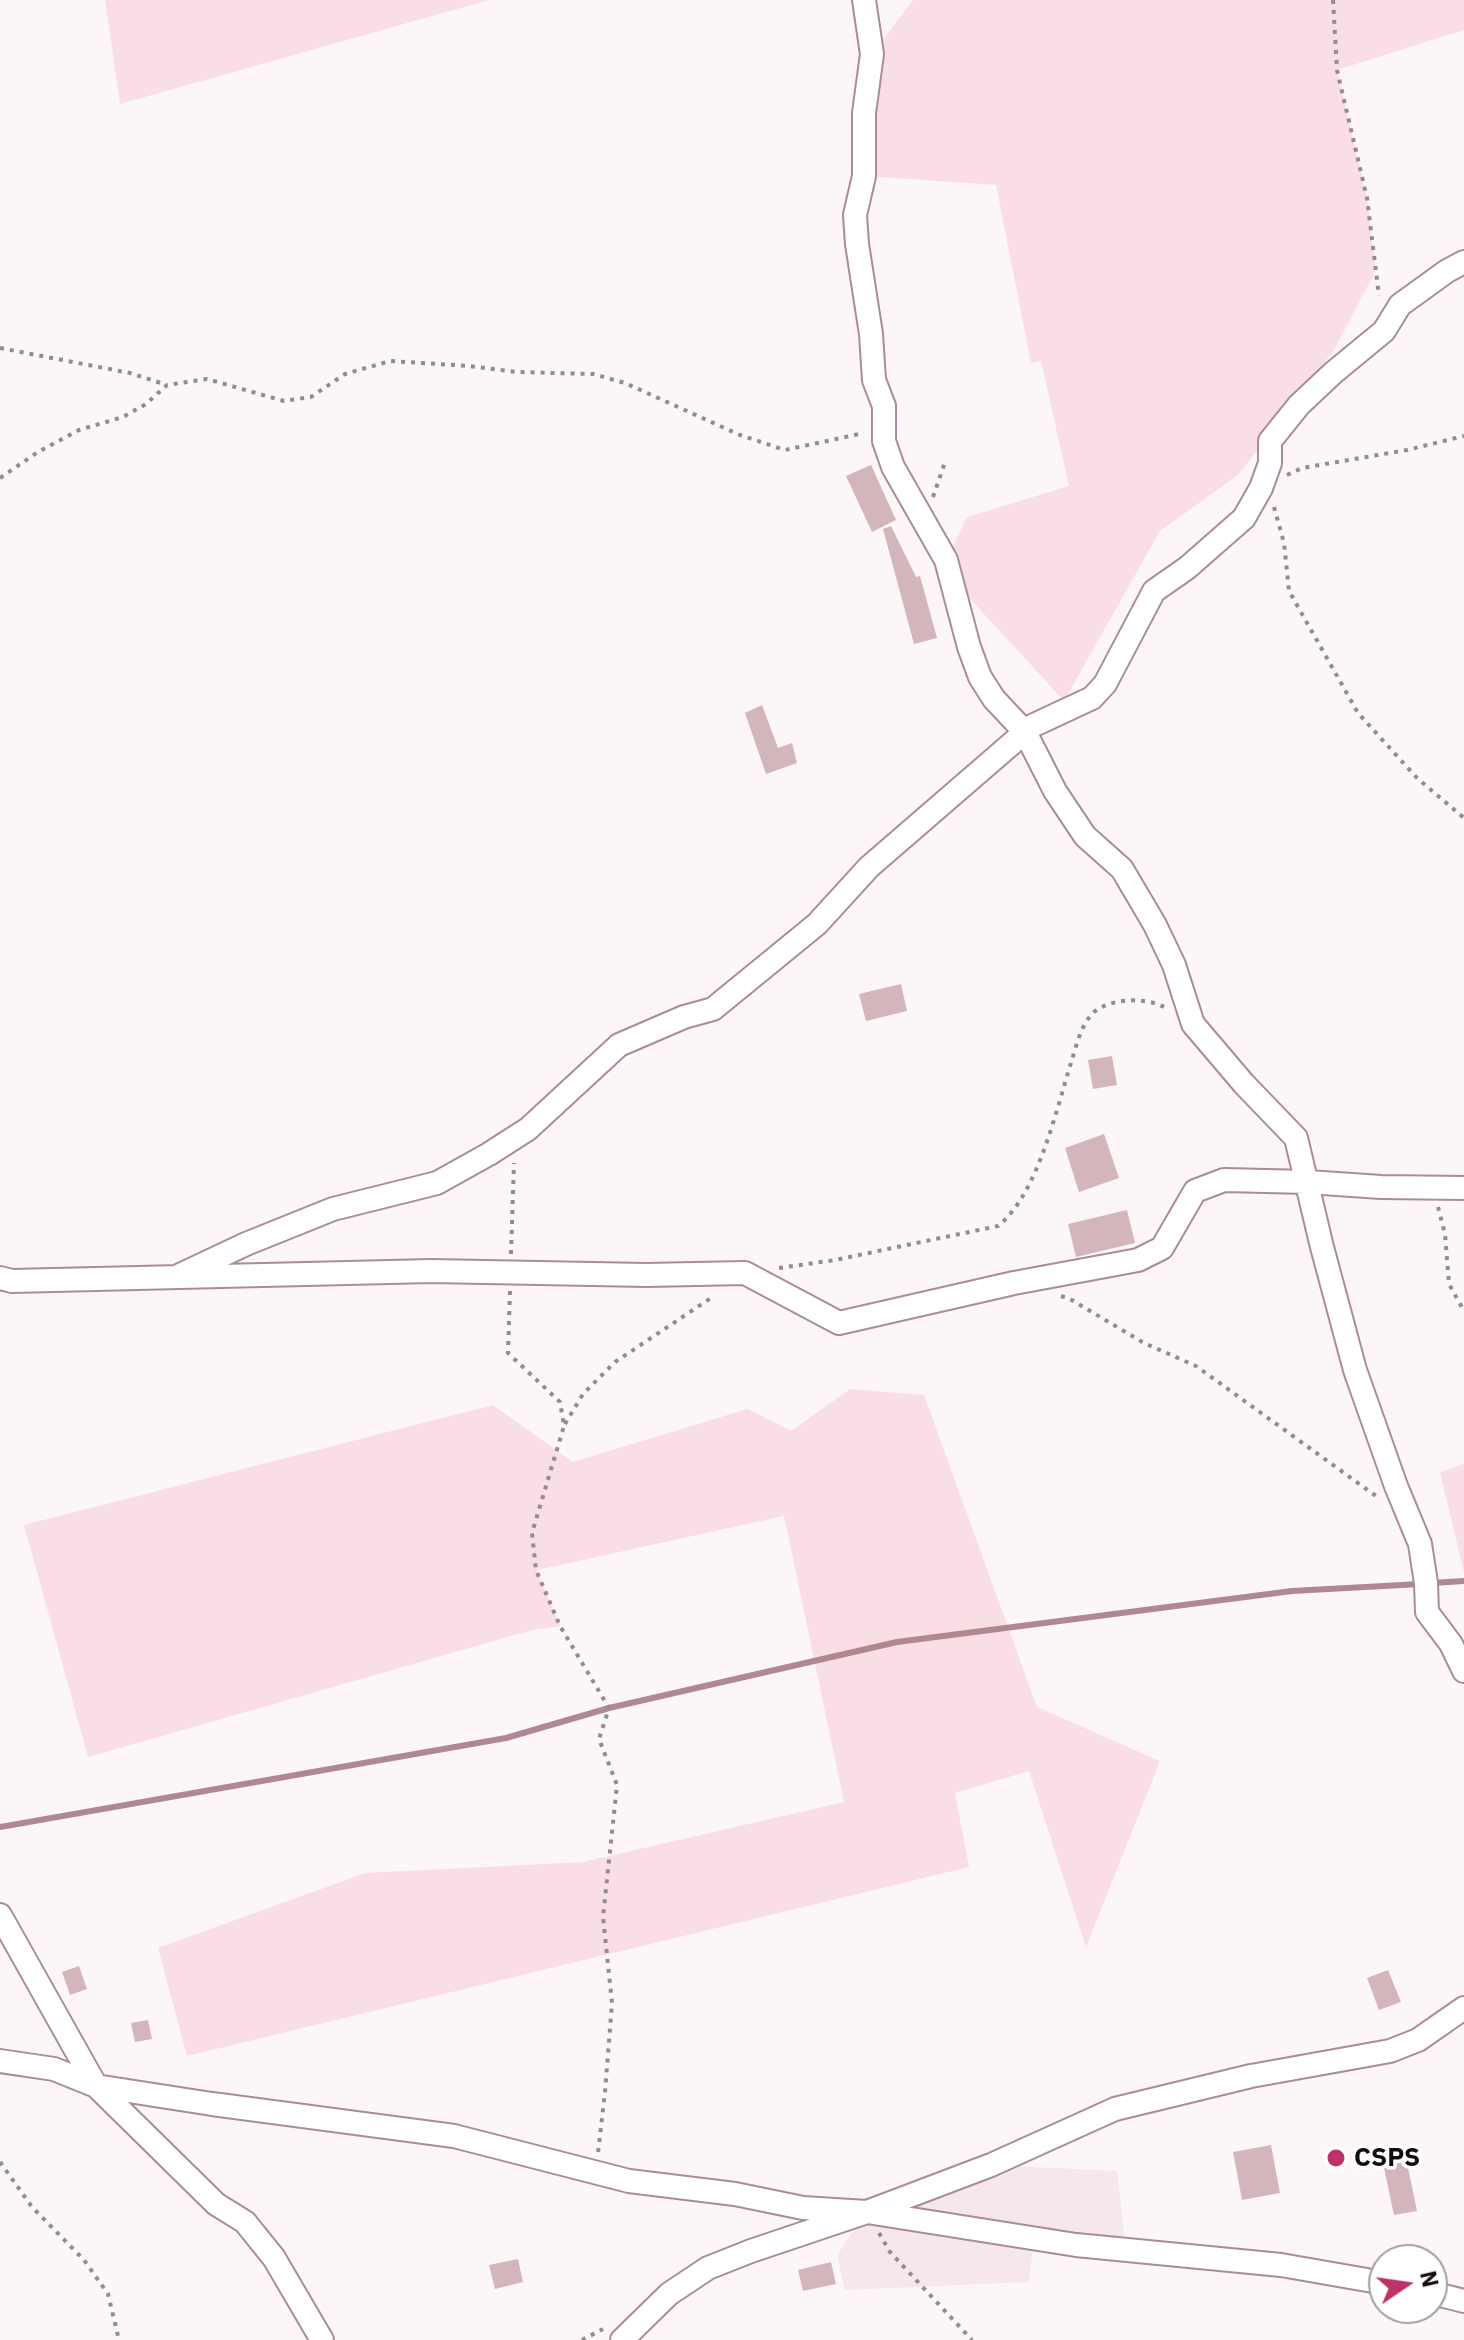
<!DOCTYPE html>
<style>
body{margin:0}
#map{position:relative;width:1464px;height:2340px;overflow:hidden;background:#fdf6f8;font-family:"IBM Plex Sans",sans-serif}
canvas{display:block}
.north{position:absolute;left:1368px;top:2244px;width:80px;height:80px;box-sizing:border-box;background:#fff;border:2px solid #a29e9f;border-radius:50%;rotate:77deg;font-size:22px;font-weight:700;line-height:32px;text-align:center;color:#160c0f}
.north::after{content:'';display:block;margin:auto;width:28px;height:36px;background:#be3268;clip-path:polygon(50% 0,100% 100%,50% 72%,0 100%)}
</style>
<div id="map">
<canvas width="1464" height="2340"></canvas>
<div class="north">N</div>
</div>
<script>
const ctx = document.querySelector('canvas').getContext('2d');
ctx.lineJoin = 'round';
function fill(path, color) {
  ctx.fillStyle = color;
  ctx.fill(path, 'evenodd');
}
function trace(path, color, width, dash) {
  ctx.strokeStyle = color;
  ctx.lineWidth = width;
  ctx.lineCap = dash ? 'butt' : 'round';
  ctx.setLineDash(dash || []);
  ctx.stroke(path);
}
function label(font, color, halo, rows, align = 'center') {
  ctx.font = font + ' "IBM Plex Sans",sans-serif';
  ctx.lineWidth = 7;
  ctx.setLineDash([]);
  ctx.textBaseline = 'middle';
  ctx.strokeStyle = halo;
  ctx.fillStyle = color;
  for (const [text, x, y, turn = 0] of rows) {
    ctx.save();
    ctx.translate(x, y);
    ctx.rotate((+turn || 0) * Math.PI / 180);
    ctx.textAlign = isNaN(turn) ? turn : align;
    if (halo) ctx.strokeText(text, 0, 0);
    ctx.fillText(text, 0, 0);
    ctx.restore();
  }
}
fill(new Path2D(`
 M991,2165L1117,2171L1126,2250L1034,2239L1029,2282L845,2290L837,2255L867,2212Z`), '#f6e7ea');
fill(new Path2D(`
 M105,0H489L120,104Z
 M913,0H1464V30L1337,70L1367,198L1376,270L1334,350L1238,475L1160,531L1064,701L951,578L946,560L967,517L1069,486L1041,361L1031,363L996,185L864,176L872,54Z
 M850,1389L924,1395L1037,1707L1160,1761L1086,1947L1029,1771L955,1793L969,1867L187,2056L158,1948L365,1873L583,1862L844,1802L784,1516L537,1570L560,1626L532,1630L88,1757L24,1525L493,1405L573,1462L747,1409L791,1431Z
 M1464,1464V1573L1440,1472Z`), '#fadee5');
trace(new Path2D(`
 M1432,1583L1464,1581
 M0,1827L506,1738L609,1708L897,1642L1292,1591L1420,1584`), '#af8892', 6);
fill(new Path2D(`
 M871,465L896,520L872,532L846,476Z
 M891,526L916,577L920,576L937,638L914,644L883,529Z
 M762,705L778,748L792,743L797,763L766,774L745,713Z
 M901,984L907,1011L866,1021L859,994Z
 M1112,1056L1117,1085L1093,1089L1088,1060Z
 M1104,1134L1119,1178L1079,1192L1065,1148Z
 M1127,1210L1135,1243L1076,1257L1068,1224Z
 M79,1966L87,1989L70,1995L62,1972Z
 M1388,1970L1401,2002L1379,2010L1367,1978Z
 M148,2020L152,2039L135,2042L131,2023Z
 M1271,2145L1280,2193L1242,2200L1233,2152Z
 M1406,2158L1417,2211L1394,2215L1383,2163Z
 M518,2259L523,2282L495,2289L489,2265Z
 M831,2262L836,2284L803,2291L798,2270Z`), '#d3b5bc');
const street = new Path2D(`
 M864,0L872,54L864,113V176L855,215L857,244L871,334L874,380L884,406V441L893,467L946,560L969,647L980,677L994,699L1025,732L1055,791L1085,836L1122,869L1155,925L1174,965L1193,1024L1244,1084L1296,1138L1322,1247L1355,1370L1396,1486L1420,1544L1426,1583L1427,1612L1451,1644L1464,1671
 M176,1277L246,1244L333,1209L437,1183L489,1154L528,1129L619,1045L684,1017L713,1009L817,924L869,867L1032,726L1092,698L1105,684L1154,591L1187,568L1244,518L1261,488L1270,463V441L1299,405L1333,373L1384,331L1400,305L1447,271L1464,262
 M0,1278L12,1281L431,1271L646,1275L745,1273L839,1323L1014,1283L1138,1260L1162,1248L1195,1191L1224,1180L1308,1182L1381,1187L1464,1188
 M0,1915L96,2086L216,2204L245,2222L274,2258L322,2340
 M0,2061L54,2069L96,2086L212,2104L454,2136L629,2181L735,2194L803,2208L867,2212L1076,2245L1281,2265L1384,2283
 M1432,2293L1464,2301
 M622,2340L669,2294L708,2268L751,2251L867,2212L991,2165L1115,2109L1251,2076L1390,2051L1418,2040L1464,2008`);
trace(street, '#aa8d94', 26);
trace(new Path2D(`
 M1333,0L1337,70L1367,198L1379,296
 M0,348L130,373L167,385
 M1287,475L1302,468L1407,450L1464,436
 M0,478L38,452L79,430L123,417L146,404L167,385L207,379L284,401L311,397L345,374L390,361L469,366L517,372L593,374L625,383L740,435L785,450L864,433
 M933,497L945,462
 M1274,507L1284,543L1289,591L1358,713L1417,778L1464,818
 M1438,1207L1445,1234L1449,1284L1464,1311
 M511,1254L514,1163
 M779,1268L835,1260L998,1226C1038,1194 1056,1110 1071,1063C1076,1047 1081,1024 1094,1012C1111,998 1146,997 1164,1007
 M510,1291L508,1353L560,1402L564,1426L532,1533L536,1570L560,1626L609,1708L599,1739L617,1785L603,1917L612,2003L605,2092L598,2153
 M1061,1296L1070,1299L1144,1343L1196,1366L1376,1496
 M565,1424L583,1394L615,1362L714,1296
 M0,2162L32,2207L84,2260L108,2294L119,2340
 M879,2233L890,2252L972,2340
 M582,2340L603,2329`), '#938b8d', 4, [4, 6]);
trace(street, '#fff', 22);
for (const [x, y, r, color] of [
 [1336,2158,10,"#be3268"]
]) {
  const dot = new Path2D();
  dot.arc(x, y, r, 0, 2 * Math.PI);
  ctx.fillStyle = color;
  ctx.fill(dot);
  trace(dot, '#fff', 3);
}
label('bold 26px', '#160c0f', '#fff', [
 ["CSPS",1354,2158]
], 'left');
</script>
